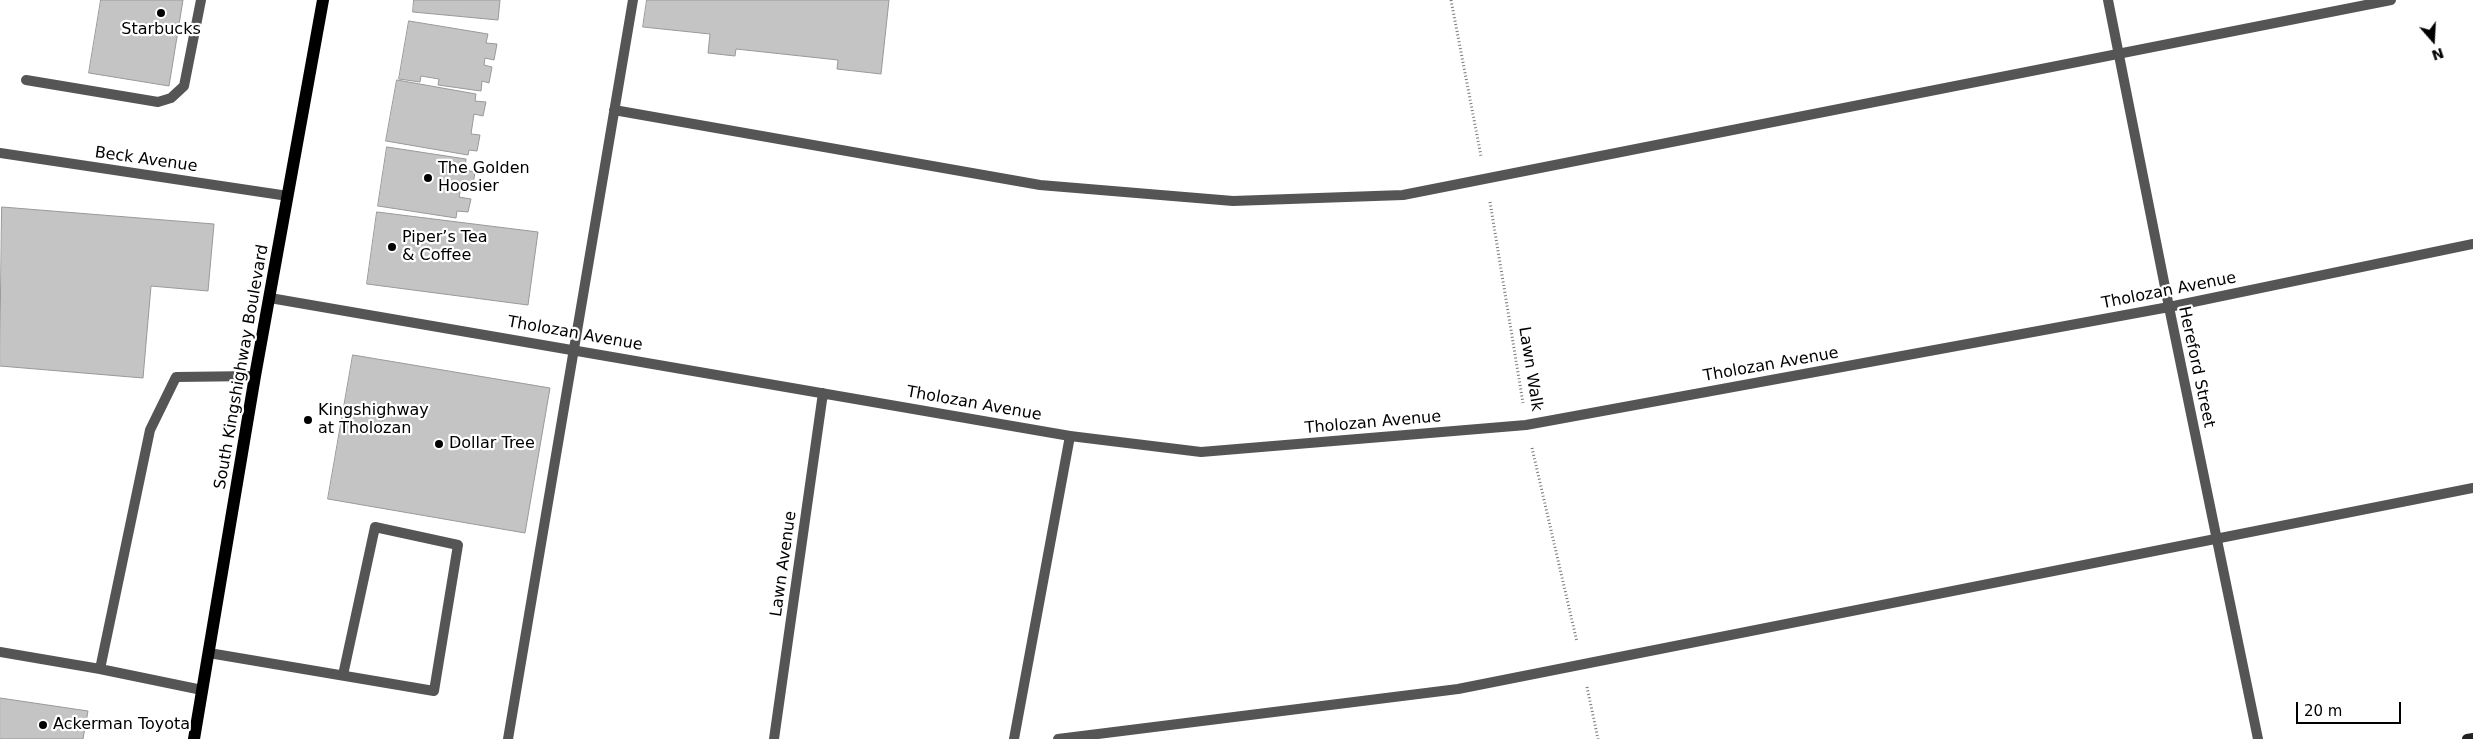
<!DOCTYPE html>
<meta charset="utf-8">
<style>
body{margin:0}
#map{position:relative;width:2473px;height:739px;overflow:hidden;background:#fff;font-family:"DejaVu Sans",sans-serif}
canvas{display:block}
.north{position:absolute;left:2408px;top:15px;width:50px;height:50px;-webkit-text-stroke:4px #fff;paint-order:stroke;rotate:161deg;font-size:14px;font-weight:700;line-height:20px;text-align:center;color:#000}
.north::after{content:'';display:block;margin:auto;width:18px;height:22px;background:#000;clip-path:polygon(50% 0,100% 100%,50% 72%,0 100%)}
.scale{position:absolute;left:2296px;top:702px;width:105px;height:22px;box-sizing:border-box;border:2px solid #000;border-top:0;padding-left:6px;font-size:15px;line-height:18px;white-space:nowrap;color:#000;-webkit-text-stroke:4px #fff;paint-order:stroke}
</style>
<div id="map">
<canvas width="2473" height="739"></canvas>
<div class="north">N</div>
<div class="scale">20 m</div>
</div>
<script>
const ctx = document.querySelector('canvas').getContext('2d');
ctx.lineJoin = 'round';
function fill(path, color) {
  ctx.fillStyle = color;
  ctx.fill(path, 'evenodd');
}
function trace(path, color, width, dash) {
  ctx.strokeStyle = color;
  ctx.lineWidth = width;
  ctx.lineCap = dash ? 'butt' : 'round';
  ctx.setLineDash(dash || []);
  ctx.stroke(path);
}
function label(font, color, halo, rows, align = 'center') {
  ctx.font = font + ' "DejaVu Sans",sans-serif';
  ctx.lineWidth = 4.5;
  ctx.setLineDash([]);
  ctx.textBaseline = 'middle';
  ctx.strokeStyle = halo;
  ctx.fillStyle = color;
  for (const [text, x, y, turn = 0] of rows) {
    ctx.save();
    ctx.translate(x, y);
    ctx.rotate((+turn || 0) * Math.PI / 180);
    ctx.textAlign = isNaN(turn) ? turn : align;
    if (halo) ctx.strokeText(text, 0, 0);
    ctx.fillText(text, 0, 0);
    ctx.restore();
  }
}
const building = new Path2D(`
 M101,0H183L169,86L89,73Z
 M414,0H500L498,20L413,12Z
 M647,0H889L881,74L837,69L838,60L736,49L735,56L708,53L710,34L643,27Z
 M409,21L488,34L486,43L497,44L494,60L485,58L484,65L492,67L489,83L482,81L481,91L438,85L439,79L421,76L420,82L399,79Z
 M397,80L476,94L475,101L486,102L483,116L474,114L471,134L480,135L477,151L469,150L468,155L386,141Z
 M387,147L466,159L465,170L475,172L473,185L462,183L459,197L471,199L468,212L457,211L456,218L378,206Z
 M2,207L214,224L208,291L151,286L143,378L0,366Z
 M377,212L538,232L528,305L367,284Z
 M353,355L550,388L525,533L328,499Z
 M0,698L88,711L83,739H0Z`);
fill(building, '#c4c4c4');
trace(building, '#999', 1);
trace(new Path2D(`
 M1451,0L1481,156
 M1490,202L1523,403
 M1532,448L1577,642
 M1587,687L1598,739`), '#777', 3, [1, 2.5]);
trace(new Path2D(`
 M26,80L158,102L171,98L184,86L201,0
 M614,110L1040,185L1233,201L1403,195L2391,0
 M0,652L100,669
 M209,653L434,691L458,545L375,527L343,675
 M202,690L100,669L150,430L176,377L255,376
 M508,739L633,0
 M1014,739L1070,436
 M1058,739L1458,689L2473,488`), '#555', 10);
trace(new Path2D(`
 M2108,0L2169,307L2258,739
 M0,153L288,196
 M270,298L1070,436L1201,452L1526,425L2169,307L2473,244
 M774,739L823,393`), '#555', 10);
trace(new Path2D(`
 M2467,739L2473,738`), '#222', 10);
trace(new Path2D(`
 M194,739L255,376L323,0`), '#000', 12);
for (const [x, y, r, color] of [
 [161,13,5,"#000"],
 [428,178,5,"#000"],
 [392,247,5,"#000"],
 [308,420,5,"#000"],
 [439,444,5,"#000"],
 [43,725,5,"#000"]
]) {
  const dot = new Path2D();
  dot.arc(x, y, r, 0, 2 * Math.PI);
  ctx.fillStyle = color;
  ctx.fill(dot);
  trace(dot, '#fff', 2);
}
label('16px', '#000', '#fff', [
 ["Starbucks",161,30,"center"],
 ["The Golden",438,169],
 ["Hoosier",438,187],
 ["Piper’s Tea",402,238],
 ["& Coffee",402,256],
 ["Kingshighway",318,411],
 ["at Tholozan",318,429],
 ["Dollar Tree",449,444],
 ["Ackerman Toyota",53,725]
], 'left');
label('16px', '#000', '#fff', [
 ["Beck Avenue",146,160,8],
 ["Tholozan Avenue",2169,291,-11],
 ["Tholozan Avenue",575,334,10],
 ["Tholozan Avenue",1771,365,-10],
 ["South Kingshighway Boulevard",242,367,-80],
 ["Hereford Street",2196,367,78],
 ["Lawn Walk",1530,369,81],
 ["Tholozan Avenue",974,404,10],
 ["Tholozan Avenue",1373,423,-5],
 ["Lawn Avenue",784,564,-82]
]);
</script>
